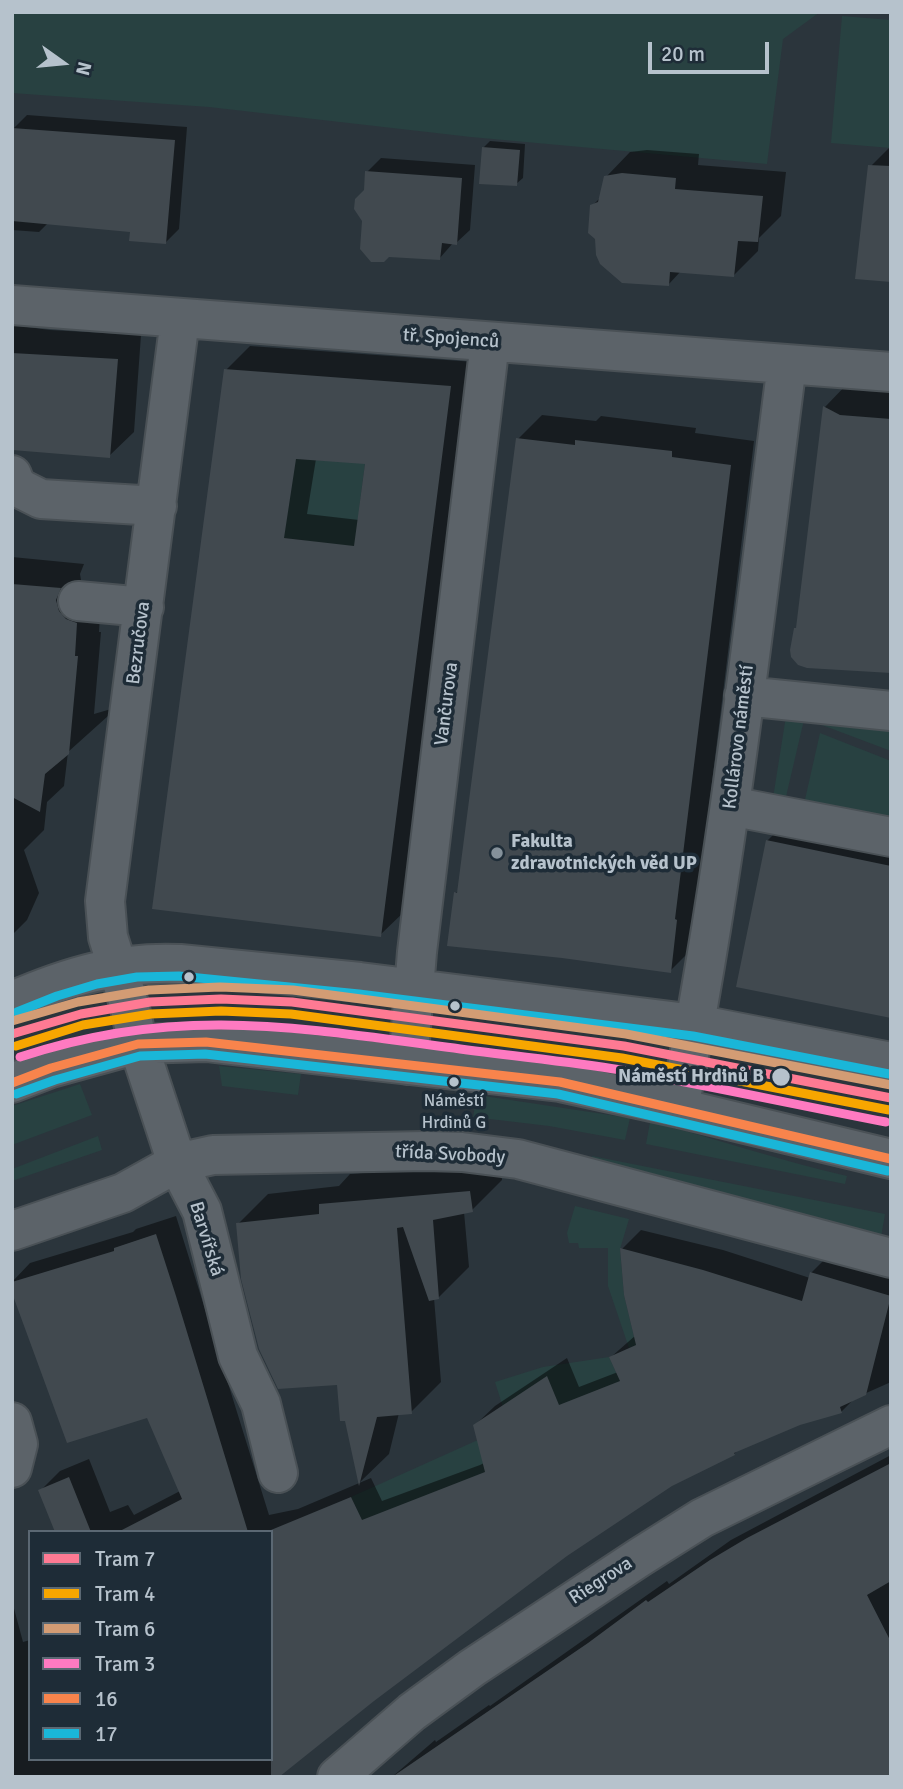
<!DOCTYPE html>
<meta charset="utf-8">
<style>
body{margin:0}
#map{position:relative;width:903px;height:1789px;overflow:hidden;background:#2b353c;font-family:Signika,sans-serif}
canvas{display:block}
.frame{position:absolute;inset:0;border:14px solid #b6c2cc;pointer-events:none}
.legend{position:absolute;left:28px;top:1530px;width:245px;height:231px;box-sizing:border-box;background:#1e2c37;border:2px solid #5b6873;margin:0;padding:9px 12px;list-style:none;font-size:21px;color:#b6c2cc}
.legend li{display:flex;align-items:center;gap:14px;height:35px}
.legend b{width:35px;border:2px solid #5b6873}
.north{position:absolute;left:28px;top:28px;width:70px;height:70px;-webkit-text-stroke:5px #1e2c37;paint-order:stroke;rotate:105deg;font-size:19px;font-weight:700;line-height:28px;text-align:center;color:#b6c2cc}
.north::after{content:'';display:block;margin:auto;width:24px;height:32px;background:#b6c2cc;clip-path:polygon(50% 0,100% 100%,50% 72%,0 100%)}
.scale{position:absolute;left:648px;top:42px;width:121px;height:32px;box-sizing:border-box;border:4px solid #b6c2cc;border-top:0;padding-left:9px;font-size:21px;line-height:24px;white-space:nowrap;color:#b6c2cc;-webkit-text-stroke:5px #1e2c37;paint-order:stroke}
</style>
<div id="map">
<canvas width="903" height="1789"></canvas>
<div class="frame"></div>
<ul class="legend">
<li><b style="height:9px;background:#fe7a93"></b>Tram 7</li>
<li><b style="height:9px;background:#f7a600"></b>Tram 4</li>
<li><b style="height:9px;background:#d39c74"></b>Tram 6</li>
<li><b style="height:9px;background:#fe7ac1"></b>Tram 3</li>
<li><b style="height:9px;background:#f8844c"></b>16</li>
<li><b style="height:9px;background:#1ab6d8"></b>17</li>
</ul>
<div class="north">N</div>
<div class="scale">20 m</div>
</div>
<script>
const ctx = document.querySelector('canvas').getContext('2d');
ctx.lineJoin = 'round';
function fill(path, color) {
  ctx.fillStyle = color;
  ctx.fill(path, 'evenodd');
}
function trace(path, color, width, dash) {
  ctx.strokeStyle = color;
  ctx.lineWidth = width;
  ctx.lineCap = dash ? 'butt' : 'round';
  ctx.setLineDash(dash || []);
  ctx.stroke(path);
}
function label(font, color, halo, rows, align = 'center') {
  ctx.font = font + ' Signika,sans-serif';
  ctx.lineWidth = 7;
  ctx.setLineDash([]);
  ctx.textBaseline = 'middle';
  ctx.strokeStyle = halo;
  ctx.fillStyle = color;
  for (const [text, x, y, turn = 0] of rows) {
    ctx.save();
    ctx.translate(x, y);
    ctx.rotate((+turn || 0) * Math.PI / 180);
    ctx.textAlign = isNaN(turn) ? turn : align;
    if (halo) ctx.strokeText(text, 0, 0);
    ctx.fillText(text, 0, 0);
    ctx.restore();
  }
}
fill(new Path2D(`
 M12,12H820L783,39L767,164L471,137L209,107L12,93Z
 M842,16L891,20V148L831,143Z
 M368,439L359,510L366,511L354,569L304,540L274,537L288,510L294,454L298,459L328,461Z
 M786,716L802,721L803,724L785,801L773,798Z
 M814,722L891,726V751Z
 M820,733L891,761V821L804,804Z
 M219,1066L301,1074L298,1095L222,1086Z
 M80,1084L92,1115L12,1145V1106Z
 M477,1095L630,1118L625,1140L549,1126L473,1117Z
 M650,1122C716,1138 780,1161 847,1176L845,1184L646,1144Z
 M98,1136L102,1150L12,1181V1169Z
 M592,1156L885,1214L881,1237L593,1163Z
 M575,1206L629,1219L620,1249L624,1295L636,1345L629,1348L608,1286V1248H579L578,1243H569L567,1233Z
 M609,1357L620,1381L520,1457L372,1538L356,1512L357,1509L351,1497L509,1426L495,1382L543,1367Z`), '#284141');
fill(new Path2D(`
 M27,115L187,127L179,229L166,242L132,230L48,223L39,232L12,230L13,129Z
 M490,141L525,144L523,178L516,184L483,148Z
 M889,148L891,149V168H869Z
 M647,150L699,154L698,165L786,172L781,216L759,238L758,251L734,275L681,271L668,285L592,206L600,198L606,177L630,152Z
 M381,158L475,165L470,230L456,243H453L439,259L366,191L367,172Z
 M12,325L50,330L141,335L134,432L109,456L12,449Z
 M250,346L475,362L405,911L380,935L226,370ZM316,459L367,462L359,520L307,514Z
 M849,382L865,391L891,392V671L798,626L825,407Z
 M542,415L596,421L601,416L696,428L695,433L754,441L698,896L694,947L670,971L456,893L459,890L518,439Z
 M12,557L84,564L80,574L82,586L101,598L99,632H101L94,714L118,707L68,752L64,786L47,802L44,830L24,850L39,893L27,920L12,935Z
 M791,817L891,837V1016L767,841Z
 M500,1162L502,1180L472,1210L464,1212L469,1267L438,1298H434L441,1382L411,1412L399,1413L389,1454L360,1482L338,1383L238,1224L268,1194L339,1186L350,1174Z
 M176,1216L269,1515L298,1509L371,1478L382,1501L480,1465L484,1463L474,1426L495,1406L567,1358L579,1387L618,1372L611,1357L636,1335L622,1249L641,1230L723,1250L810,1278L811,1273L831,1253L891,1271V1382L855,1398L841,1412L800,1423L738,1450L734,1454L671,1485L566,1554L373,1699L277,1777H12V1601L23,1642L30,1640V1759H271V1532H57L40,1491L60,1471L89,1459L110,1512L128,1505L134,1515L180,1491L148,1416L12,1288V1282L30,1263L133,1232L136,1229Z
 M891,1455V1777H392L435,1740L436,1742L489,1705L490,1706L667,1581L669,1584L731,1540Z`), '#0007');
fill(new Path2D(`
 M12,128L175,140L166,244L129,241L130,232L12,221Z
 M482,147L520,150L517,186L479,184Z
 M868,165L891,166V282L855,279Z
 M365,171L462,178L457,245L442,243L440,260L389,257L384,262H371L360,249L362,221L354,209L355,199L364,190Z
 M622,173L676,178L675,189L763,196L758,242L738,241L734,277L670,272L669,286L622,283L600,264L596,255L595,239L588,233L590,205L598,202L604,176Z
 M12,353L118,359L110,458L12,450Z
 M224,369L451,386L381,937L152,909ZM296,459L365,464L354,546L284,538Z
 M823,406L840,415L891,419V673L807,668L798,665L791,657L790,650L794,628H796Z
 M516,438L575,445V440L672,451V457L731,465L675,919L677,920L671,973L562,958L447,946L454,892L457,893Z
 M12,584L61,588L56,600L59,611L66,619L77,623L75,656H78L69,754L45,774L40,812L12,797Z
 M766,840L891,866V1018L736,987Z
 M470,1191L473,1212L433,1220L439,1299L429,1301L403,1227L397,1228L412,1414L377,1417L359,1486L345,1421H340L337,1385L278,1389L259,1349L241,1279L236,1223L319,1214V1204Z
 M156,1234L176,1296L248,1532H118L182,1499L147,1418L67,1443L12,1293V1282L114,1251V1248Z
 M620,1248L703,1270L802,1301L810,1272L891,1296L866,1395L840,1407L842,1413L800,1425L734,1453L735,1455L672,1486L567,1556L374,1701L279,1777H271V1530L351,1497L362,1520L485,1472L473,1425L547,1376L559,1405L620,1381L609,1357L636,1345L624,1295Z
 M891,1463V1581L867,1595L891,1642V1777H392L588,1643L646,1600L648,1602L710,1560L747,1538Z
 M69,1477L91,1532H55L38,1490Z`), '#41494f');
const minor = new Path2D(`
 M12,305L891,372
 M180,319L105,901L108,937L129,1004L138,1044L177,1163L202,1211L238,1356L261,1404L278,1473
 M12,475L15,483L21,489L41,499L157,506
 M78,601L144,607
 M744,696L891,711
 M730,806L891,837
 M12,1001C67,977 119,961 180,964L360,982L695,1024L891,1062
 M408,1065L417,952L490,342
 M12,1083L51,1068L138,1044L206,1042L560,1082L679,1108L891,1159
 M679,1108C728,862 755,613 787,364
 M12,1231L123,1193L177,1163L213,1155L426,1151L462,1152L518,1159L891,1258
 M12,1422L18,1444L12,1468
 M337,1777L412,1712L472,1668L640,1557L702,1518L891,1425`);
trace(minor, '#4a5156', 42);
trace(minor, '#5c6369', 38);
trace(new Path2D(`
 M12,1083L51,1068L138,1044L206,1042L560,1082L891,1159`), '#f8844c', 9);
trace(new Path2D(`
 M17,1012L57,996L97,984L137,977L179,976L359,994L693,1036L889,1074
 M16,1094L55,1080L140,1056L205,1054L558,1094L888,1171`), '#1ab6d8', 9);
trace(new Path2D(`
 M12,1034L81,1014L150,1002L221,999L292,1002L624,1046L891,1098`), '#fe7a93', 9);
trace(new Path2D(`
 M16,1046L83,1025L151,1014L221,1011L291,1014L622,1058L889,1110`), '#f7a600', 9);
trace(new Path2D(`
 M12,1021L78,1002L149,990L220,987L293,990L626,1034L891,1085`), '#d39c74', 9);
trace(new Path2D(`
 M20,1057C176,1005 296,1027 454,1048C509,1056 566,1061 621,1070C710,1086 798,1105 886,1122`), '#fe7ac1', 9);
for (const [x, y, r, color] of [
 [497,853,7,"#85919a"],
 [189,977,6,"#b6c2cc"],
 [455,1006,6,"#b6c2cc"],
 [781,1077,10,"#b6c2cc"],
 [454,1082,6,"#b6c2cc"]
]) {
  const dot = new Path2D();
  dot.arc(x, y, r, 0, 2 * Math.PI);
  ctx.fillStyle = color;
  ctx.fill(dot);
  trace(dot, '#1e2c37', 2.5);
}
label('17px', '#b6c2cc', '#1e2c37', [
 ["Náměstí",454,1102],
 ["Hrdinů G",454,1124]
]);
label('19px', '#b6c2cc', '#1e2c37', [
 ["tř. Spojenců",451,339,4],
 ["Bezručova",139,643,-83],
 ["Vančurova",447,704,-83],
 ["Kollárovo náměstí",739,737,-83],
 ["třída Svobody",450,1155,3],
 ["Barvířská",206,1239,73],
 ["Riegrova",601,1581,-33]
]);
label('bold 19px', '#b6c2cc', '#1e2c37', [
 ["Fakulta",511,842],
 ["zdravotnických věd UP",511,864]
], 'left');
label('bold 19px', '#b6c2cc', '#1e2c37', [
 ["Náměstí Hrdinů B",764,1077]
], 'right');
</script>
